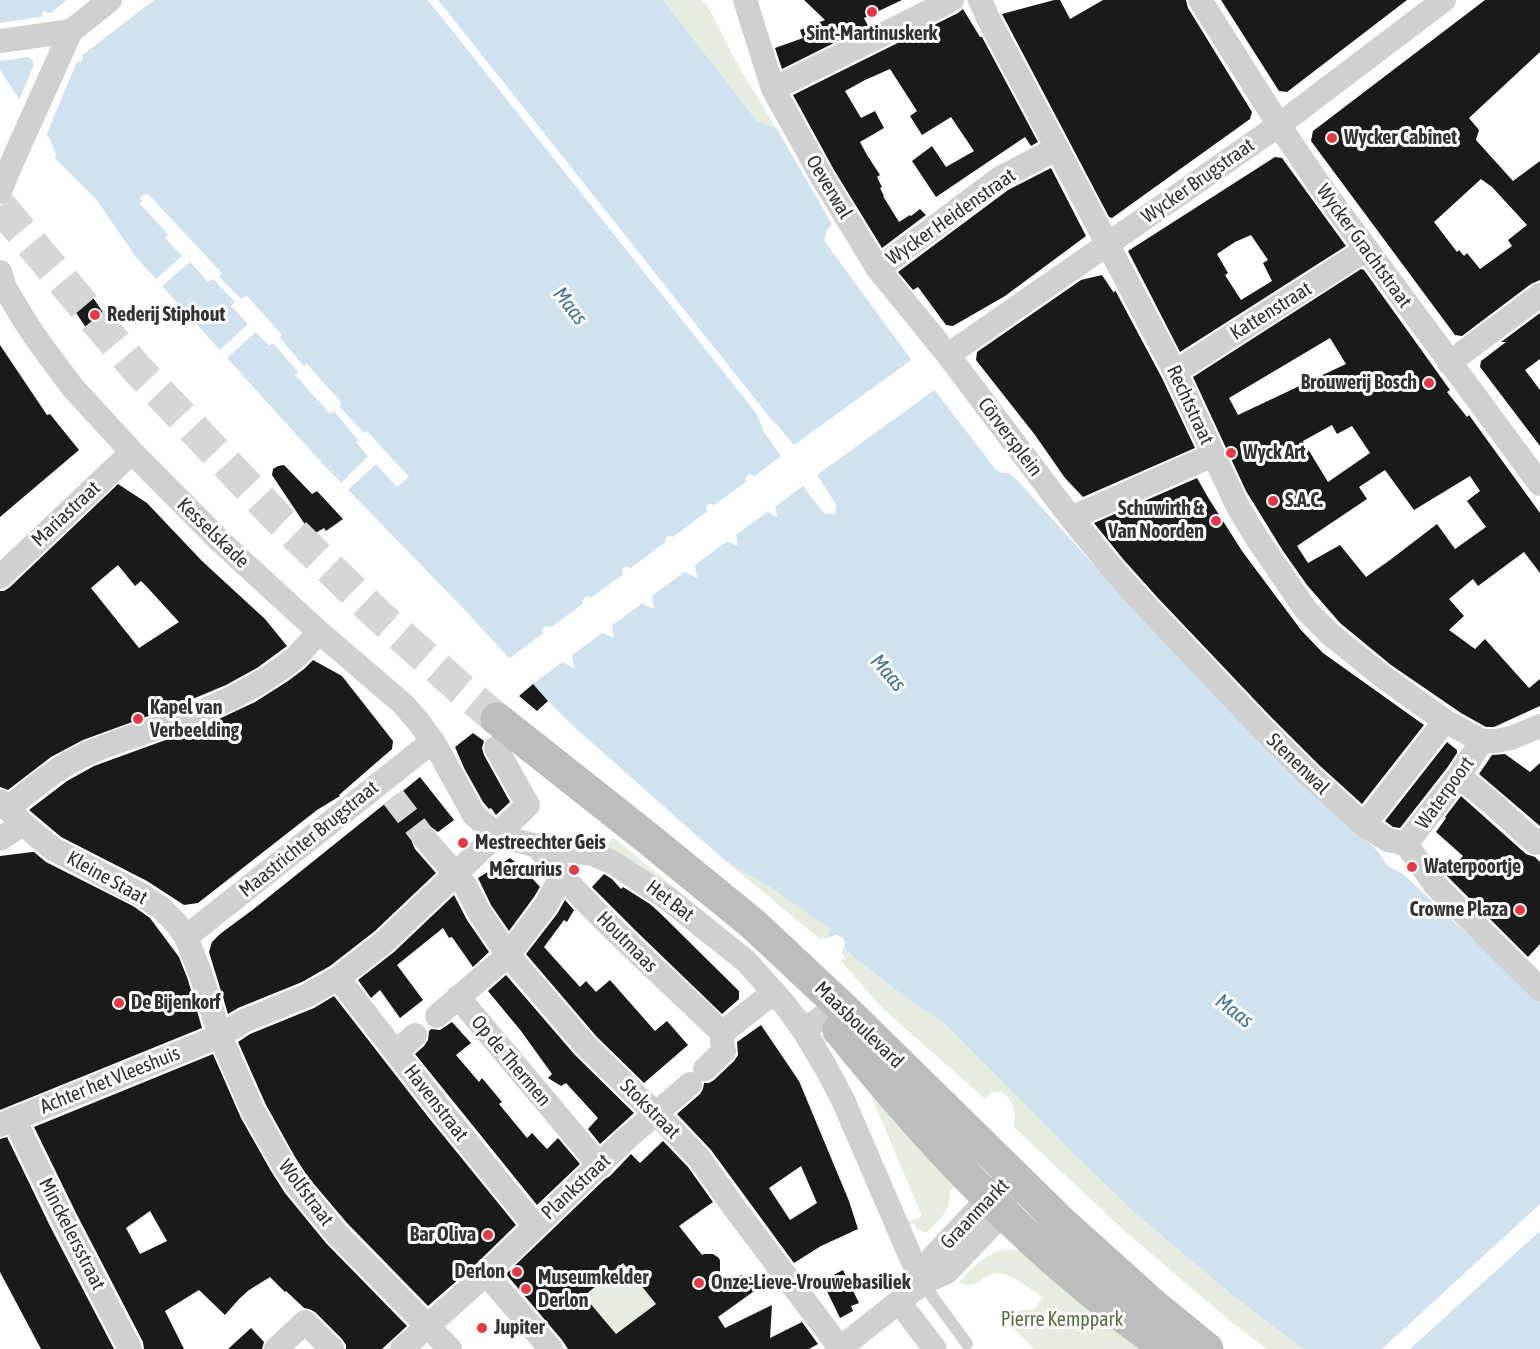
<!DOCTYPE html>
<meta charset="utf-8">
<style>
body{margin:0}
canvas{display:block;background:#fff}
</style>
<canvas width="1540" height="1349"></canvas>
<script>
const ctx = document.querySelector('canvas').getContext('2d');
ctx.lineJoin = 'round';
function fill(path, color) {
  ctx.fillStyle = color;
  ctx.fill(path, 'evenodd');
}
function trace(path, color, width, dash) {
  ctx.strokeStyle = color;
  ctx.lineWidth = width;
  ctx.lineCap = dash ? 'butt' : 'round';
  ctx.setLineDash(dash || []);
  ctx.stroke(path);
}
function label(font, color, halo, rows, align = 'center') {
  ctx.font = font + ' "Asap Condensed",sans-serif';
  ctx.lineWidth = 6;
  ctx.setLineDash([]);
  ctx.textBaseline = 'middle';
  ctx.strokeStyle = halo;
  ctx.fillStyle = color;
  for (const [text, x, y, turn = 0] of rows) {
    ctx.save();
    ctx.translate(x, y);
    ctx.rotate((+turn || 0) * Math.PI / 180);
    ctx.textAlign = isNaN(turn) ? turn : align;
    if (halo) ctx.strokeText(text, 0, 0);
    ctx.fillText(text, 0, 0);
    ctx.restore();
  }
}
fill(new Path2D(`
 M663,0H702L708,7L740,69L777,129L757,121Z
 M613,837L736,938L802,1008L810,1013L802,1016L618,853L606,846Z
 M723,859C738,871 756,878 772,888C792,901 810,917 831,928L828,935L829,937L826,939L823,936V938L821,940Z
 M844,949L906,998L944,1023L1075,1155L1136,1214L1231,1294L1303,1349H1267L1230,1321L1120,1227L1014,1127C1015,1122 1015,1117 1015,1113C1012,1096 997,1083 985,1099L883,1009L840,960L842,958L844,959L845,958L841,953Z
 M831,1029L956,1185L950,1191C952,1210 939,1221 926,1233L917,1229L914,1223L904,1226L903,1224L922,1216L867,1086L834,1039L822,1046L818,1039Z
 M1007,1249L1017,1250L1026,1254L1151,1349H1034L1013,1328C1009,1323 1009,1320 1010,1315C1017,1310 1026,1309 1034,1310L1043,1297C1032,1290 1010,1273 997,1273C982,1273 977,1293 959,1282C973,1268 986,1252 1007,1249Z
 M623,1263L665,1316L644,1334L633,1321L616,1335L584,1296Z`), '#e6ecdf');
fill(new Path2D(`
 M0,0H428L757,414L764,432L819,507L824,513L834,514L836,505L817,475L778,426L770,418L438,0H663L757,121L777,129L832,224C827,230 824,234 825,242L913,362L996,470L1002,473H1009L1017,480L1137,613L1285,767L1379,852C1384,863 1390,869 1402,873L1497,962L1540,998V1349H1303L1231,1294L1136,1214L1075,1155L944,1023L906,998L844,949C847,942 843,937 837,935L830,937L828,935L831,928C811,918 794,903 776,891C759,879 740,872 723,859L571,724L548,701L465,610L321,462L136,257L95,198L55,158L56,155L50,139L20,100L0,70ZM43,11L50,13L57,17L81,50L83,57L81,62L76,61L43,18L42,13ZM750,474L753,475L775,504L777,517L766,511L746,483V477ZM709,504H712L716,506L736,534L738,546L726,541L707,512L706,507ZM668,536H671L674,538L695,566L697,578L685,572L666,544L665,540ZM628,566L631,569L652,597L654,609L642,603L622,573L623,568ZM587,596L592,598L612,626L614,638L603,633L583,604L582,601ZM545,626L552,627L572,655L574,668L562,662L542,632L543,628Z`), '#cfe2ee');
fill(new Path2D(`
 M67,0H154L80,57L78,51L55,20L48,15Z
 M428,0H431L760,412L767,431L826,510L832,511L833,505L830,499L792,447L767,420L435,0H438L770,418L794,445L914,358L937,388L817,475L836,505L835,514L824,513L803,486L773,508L752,478L781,456L764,432L757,414Z
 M46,16L47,21L74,55L78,59L45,138L18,103L33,67V60L28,57L0,61V23Z
 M148,194L222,273L219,277L241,299L246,296L248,297L282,335L280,338L304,366L307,364L342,403L339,406L364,433L367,431L409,477L397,487L376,464L348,490L341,483L368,456L356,442L358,440L334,411L330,414L295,375L298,372L273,343L269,346L256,332L227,358L220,350L248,324L231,306L235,302L213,279L208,282L190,262L162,286L156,279L182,256L165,238L168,235L167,233L140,204L142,201L140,198L143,195Z
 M748,480L770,510L733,537L712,507Z
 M709,510L730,539L692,567L670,539Z
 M668,540L687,570L649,598L628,570Z
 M625,573L645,601L610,627L589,599Z
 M585,602L605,631L569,657L549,629Z
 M545,632L565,660L530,686L507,660Z
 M1540,1204V1231L1410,1349H1382Z`), '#fff');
fill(new Path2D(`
 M804,0H902L864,18L868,26L782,69L775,48L803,38L800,30L825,20Z
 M1054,0H1060L1070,19L1103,0H1186L1188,8L1252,112L1250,119L1112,218L1109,217L1002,14Z
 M1221,0H1407L1287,92L1279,91Z
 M1485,0H1540V52L1469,118L1479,130L1476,140L1513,181L1540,161V280L1531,284L1462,336L1455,335L1311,141L1313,131ZM1481,179L1492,187L1527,225L1508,240L1512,246L1480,269L1467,253L1464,256L1459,250L1457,252L1434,222Z
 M963,9L980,37H982L1038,142L1031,146L1025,137L936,197L912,161L932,146L946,167L974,151L951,117L922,135L910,116L917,111L890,69L865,80L845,91L861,118L875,111L884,128L860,142L867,155L880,175L877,177L882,187L880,188L884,196H883L899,222L910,215L911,216L920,209L926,215L882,248L834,170L793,95L958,13Z
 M1275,157L1282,158L1346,246L1180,352L1128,251ZM1251,235L1268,260L1263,263L1272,281L1241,300L1225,275L1228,273L1217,254L1235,242Z
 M1051,168L1086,236L1005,296L953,326L946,325L918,287L913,290L898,272L1008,190Z
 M1361,269L1364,270L1450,390L1447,392L1467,417L1469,415L1540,513V573L1524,552L1478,586L1473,579L1449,599L1464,616L1449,630L1475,649L1485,639L1529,688L1540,679V706L1494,727H1486L1461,713L1391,665L1340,623L1307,585L1283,551L1246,491L1193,377ZM1330,338L1346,364L1238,415L1229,398ZM1332,425L1337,434L1352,426L1370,453L1328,482L1303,441ZM1385,470L1414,510L1470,476L1480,491L1467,501L1486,527L1455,549L1437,524L1390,560L1366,577L1340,545L1308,563L1297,546L1367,499L1359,487Z
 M1102,275L1114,293L1115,290L1162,378L1195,448L1083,497L1065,478L1035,435L976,360L977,352L1081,280Z
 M79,277L119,336L100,349L61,290Z
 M1540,313V359L1525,370L1540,390V446L1480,367L1481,361L1506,342H1501Z
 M0,345L47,415L50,414L79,450L0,517Z
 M284,465L312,494L317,491L343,519L326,531L324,528L312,535L272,475L273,469L278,466Z
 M1197,478L1209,499L1242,551L1301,630L1323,653L1424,725L1362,804L1319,765L1269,715L1157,597L1123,559L1094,523Z
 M118,484L147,503L202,561L265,619L287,646L257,668L226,685L176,706L83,740L51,757L8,790L0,787V591H4L10,587ZM118,565L135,586L141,581L147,587L179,622L139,648L91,588Z
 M313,660L342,676L393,741L392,749L339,795L340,796L317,810L198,903L184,905L147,881L61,837L29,810L67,781L94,766L204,726L255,702L288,681L304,669Z
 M533,684L548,701L537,711L519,696Z
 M473,733L484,741L482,748L484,755L510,802L496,815L491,808L489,809L483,802L464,768L455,747Z
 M1447,742L1457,750V753L1447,768L1400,828L1393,827L1385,821Z
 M1505,754L1530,772L1540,763V826L1479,774L1492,755Z
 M420,777L454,820L438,832L431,827L424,826L416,830L412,836V842L415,849L436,873L375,931L330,966L302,982L238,1008L228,1014L209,952L212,942L220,934L255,908L397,794L398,795Z
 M1461,796L1526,854L1535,857L1540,862V944L1528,957L1446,875L1463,856L1436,832L1446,818L1445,817Z
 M32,852H34L46,862L133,906L150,918L179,957L188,980L202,1028L0,1110V856Z
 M510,858L523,868L540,887L534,897L509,931L491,905L478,878Z
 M604,874L612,879L621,889L623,887L650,904L660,913L739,991V999L722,1014L637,932L592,887Z
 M454,895L467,920L489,952L473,967L452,937L449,938L443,928L397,965L423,1000L400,1018L380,990L371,998L358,980L394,952Z
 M565,900L574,910L567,922L564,920L544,947L580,987L586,981L596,992L610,980L655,1031L667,1021L688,1045L644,1083L596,1036L526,954L557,914Z
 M506,975L575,1055L634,1113L600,1144L588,1129L598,1118L566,1083L561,1086L548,1078L552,1074L521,1031L488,991Z
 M334,996L429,1118L516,1225L476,1264L428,1306L347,1223L308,1177L295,1157L266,1105L238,1042L250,1034L314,1008Z
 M452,1022L471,1043L456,1055L479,1082L482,1078L502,1102L499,1104L527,1138L532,1133L547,1149L558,1138L580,1164L537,1205L415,1054L424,1046L428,1040L429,1031L431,1029L440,1030Z
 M761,1025L799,1081L849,1201L858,1229L821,1246L794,1263L711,1150L677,1114L700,1094L703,1089L704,1083H709L714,1080L734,1061L738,1055L737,1042ZM801,1166L817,1203L790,1220L769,1188Z
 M213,1054L241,1118L271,1171L285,1193L326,1243L407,1326L382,1349H346V1345L342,1339L315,1312L309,1309L304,1308L286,1291L285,1292L270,1277L249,1290L239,1299L225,1315L199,1290L165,1311L184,1349H144L143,1342L76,1213L34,1127ZM150,1211L167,1241L140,1254L126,1228Z
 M7,1137L50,1226L114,1349H41L0,1272V1139Z
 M663,1141L688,1167L713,1202L679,1226L702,1255L704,1254H713L719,1258L720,1261V1279L741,1275L751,1277L764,1284L718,1317L725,1328L772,1305L770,1338L802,1322L818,1344L809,1349H568L562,1340L506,1274L605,1179L610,1176L631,1154L640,1163ZM623,1263L656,1304L616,1334L584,1296Z
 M843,1270L859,1303L851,1306L853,1311L840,1318L822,1281Z
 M251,1328L264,1342L262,1349H228Z`), '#1a1a1a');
trace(new Path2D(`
 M393,797L426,840`), '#d6d6d6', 24, [24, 12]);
trace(new Path2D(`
 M0,206L137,369L276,516L379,616L460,688L497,719`), '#d6d6d6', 33, [33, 16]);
trace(new Path2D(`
 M924,1282L932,1296L967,1344`), '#d0d0d0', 12);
trace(new Path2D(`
 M745,0L773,89L822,177L878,269L948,355L1071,518L1112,568L1147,607L1259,725L1309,775L1364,825L1388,840L1406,844L1436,886L1540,989
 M980,0L988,18L1175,372L1237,505L1258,540L1306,610L1330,634L1382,676L1445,721L1482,741H1496L1511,738L1540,726
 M1200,0L1279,125L1320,186L1540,484
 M0,41L71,31
 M773,89L952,0
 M0,192L9,169L71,31L110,0
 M878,269L1000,178L1056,149
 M0,272L5,288L26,323L41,345L73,388L132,452L221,542L319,632L403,704L418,721L437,748L474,815L490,829L511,839L537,846L592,854L612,862L668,899L746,961L786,1006L804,1031L825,1066L843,1100L912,1260L924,1282
 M948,355L1279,125L1444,0
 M1449,363L1540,295
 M1175,372L1367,249
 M1071,518L1213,455
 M0,577L132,452
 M1459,776L1494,805L1536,843L1540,840
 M0,801L23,824L53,849L140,894L161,908L176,923L186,937L201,975L220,1036L253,1111L283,1164L297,1185L336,1233L450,1349
 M7,809C30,791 52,771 78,758C105,744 135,736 164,726C210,710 256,689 294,659C303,651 311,640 319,632
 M1364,825L1445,721
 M0,839L23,824
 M426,840L465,885L479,912L508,955L533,984L586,1046L640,1099L656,1113L699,1158L736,1210L840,1348
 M1406,844L1459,776L1482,741
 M537,846C592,915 660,972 722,1033
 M186,937L433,741
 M338,978L440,1109L535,1226
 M458,997L600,1166
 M437,1016L508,955L546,905L561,877
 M804,1031L826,1014
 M722,1033L774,992
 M396,1052L415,1035
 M705,1069L724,1051L722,1042V1033
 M14,1119L63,1219L130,1349
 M0,1125L220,1036L244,1021L308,995L338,978L384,942L528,805L496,748
 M486,1274L551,1349
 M924,1282L933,1257L1000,1186
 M899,1302L935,1349
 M276,1349L305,1322L332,1349
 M402,1349L486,1274L625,1140L690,1084
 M839,1349L924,1282L947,1272L1003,1213L1007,1196`), '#d0d0d0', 24);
trace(new Path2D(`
 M497,719L645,836L753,924L847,1012L1060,1221L1152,1304L1207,1349
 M839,1030C935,1149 1041,1262 1168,1349`), '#bdbdbd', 33);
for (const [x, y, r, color] of [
 [872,12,6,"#e63946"],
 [1332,138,6,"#e63946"],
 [95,315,6,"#e63946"],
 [1429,383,6,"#e63946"],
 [1231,453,6,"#e63946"],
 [1273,501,6,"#e63946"],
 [1216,521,6,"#e63946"],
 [138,719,6,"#e63946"],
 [463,843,6,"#e63946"],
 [1412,867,6,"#e63946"],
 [574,870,6,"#e63946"],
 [1520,910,6,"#e63946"],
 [119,1003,6,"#e63946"],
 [488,1235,6,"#e63946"],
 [517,1272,6,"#e63946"],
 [699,1283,6,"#e63946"],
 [526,1289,6,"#e63946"],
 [482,1328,6,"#e63946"]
]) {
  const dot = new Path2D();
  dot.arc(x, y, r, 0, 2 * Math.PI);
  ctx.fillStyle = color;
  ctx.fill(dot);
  trace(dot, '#fff', 2);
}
label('bold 20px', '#333', '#fff', [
 ["Sint-Martinuskerk",872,34,"center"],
 ["Wycker Cabinet",1344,138],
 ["Rederij Stiphout",107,315],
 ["Brouwerij Bosch",1417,383,"right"],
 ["Wyck Art",1243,453],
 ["S.A.C.",1285,501],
 ["Schuwirth &",1204,509,"right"],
 ["Van Noorden",1204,532,"right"],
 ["Kapel van",150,708],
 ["Verbeelding",150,731],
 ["Mestreechter Geis",475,843],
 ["Waterpoortje",1424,867],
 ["Mercurius",562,870,"right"],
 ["Crowne Plaza",1508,910,"right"],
 ["De Bijenkorf",131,1003],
 ["Bar Oliva",476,1235,"right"],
 ["Derlon",505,1272,"right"],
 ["Museumkelder",538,1278],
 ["Derlon",538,1301],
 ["Onze-Lieve-Vrouwebasiliek",711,1283],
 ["Jupiter",494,1328]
], 'left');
label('20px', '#333', '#fff', [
 ["Wycker Brugstraat",1198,181,-35],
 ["Oeverwal",829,187,59],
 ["Wycker Heidenstraat",951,217,-35],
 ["Wycker Grachtstraat",1364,246,54],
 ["Kattenstraat",1271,311,-32],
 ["Rechtstraat",1190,405,65],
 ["Cörversplein",1010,437,53],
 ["Mariastraat",66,514,-43],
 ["Kesselskade",213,533,44],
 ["Stenenwal",1298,764,44],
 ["Waterpoort",1445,793,-54],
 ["Maastrichter Brugstraat",309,839,-39],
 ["Kleine Staat",107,878,29],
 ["Het Bat",670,901,37],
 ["Houtmaas",627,942,45],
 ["Maasboulevard",859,1025,44],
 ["Op de Thermen",511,1061,50],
 ["Achter het Vleeshuis",110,1080,-22],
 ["Havenstraat",436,1103,52],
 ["Stokstraat",650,1109,45],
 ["Plankstraat",576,1187,-43],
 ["Wolfstraat",306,1193,53],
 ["Graanmarkt",975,1214,-46],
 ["Minckelersstraat",72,1234,63]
]);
label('20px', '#56703f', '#fff', [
 ["Pierre Kemppark",1062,1320]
]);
label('italic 21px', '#3f7597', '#fff', [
 ["Maas",570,306,52],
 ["Maas",888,673,49],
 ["Maas",1234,1011,37]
]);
</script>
